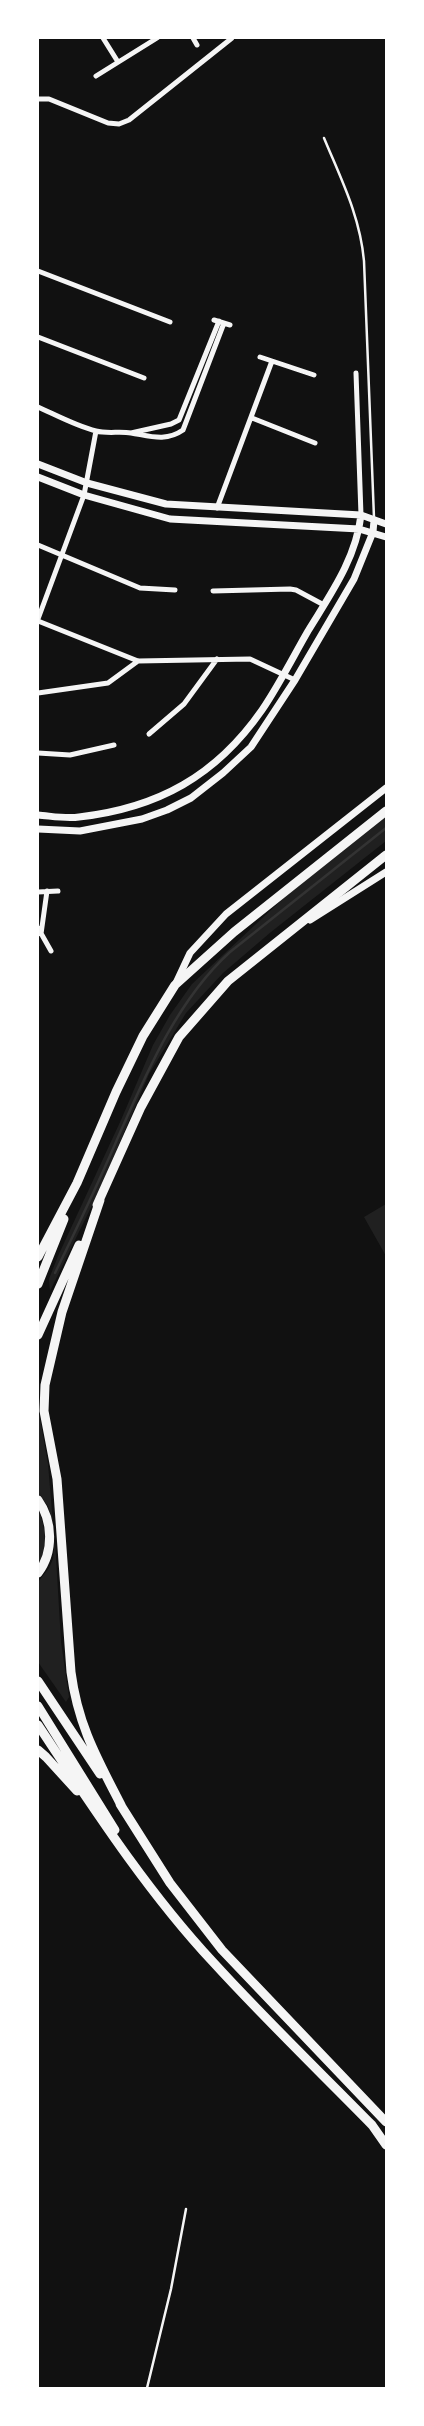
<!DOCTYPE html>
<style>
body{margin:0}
#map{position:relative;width:424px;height:2426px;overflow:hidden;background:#111;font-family:"Golos Text",sans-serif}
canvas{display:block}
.frame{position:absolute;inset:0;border:39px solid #fff;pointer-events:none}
</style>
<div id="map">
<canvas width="424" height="2426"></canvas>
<div class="frame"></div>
</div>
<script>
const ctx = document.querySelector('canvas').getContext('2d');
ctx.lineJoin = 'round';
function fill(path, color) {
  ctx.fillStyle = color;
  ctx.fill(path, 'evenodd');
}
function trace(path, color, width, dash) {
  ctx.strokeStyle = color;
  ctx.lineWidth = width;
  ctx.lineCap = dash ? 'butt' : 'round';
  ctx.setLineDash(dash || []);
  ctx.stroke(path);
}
fill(new Path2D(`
 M386,817V841L271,932L223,973L186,1013L149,1074L99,1191L50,1291L49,1279L58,1256L121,1120L153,1045L170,1015L192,984L287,895Z
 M386,1204V1256L364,1217Z
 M38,1407L48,1464L53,1524L48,1506L38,1493Z
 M38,1509C46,1528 48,1547 38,1565Z
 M55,1540L61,1642L69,1697L66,1702L38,1662V1582L49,1568L53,1559Z`), '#202020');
trace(new Path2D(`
 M55,1273C76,1230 97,1186 116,1142C145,1076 176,1001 230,952L386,828`), '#333', 2.5);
trace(new Path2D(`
 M324,138C341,179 360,216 364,261L374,518
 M147,2388L171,2289L186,2209`), '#f5f5f5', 2.5);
trace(new Path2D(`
 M103,38L118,62
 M193,38L197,45
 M96,76L157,38
 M38,99H49L108,123L119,124L129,120L232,38
 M38,271L170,322
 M214,320L230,325
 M38,337L144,378
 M260,357L314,375
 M356,373L361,515
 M38,407C56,415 76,426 96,431C107,434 120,431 131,433C150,436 166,442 183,430L224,323
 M252,418L315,443
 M131,433L171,424L179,420L219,321
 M217,508L272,361
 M38,545L140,588L175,590
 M213,591L290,589L296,590L324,605
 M38,619L84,495L96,431
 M38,621L138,661L250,659L295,680
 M38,693L108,683L138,661
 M149,734L184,704L217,659
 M38,753L70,755L114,745
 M38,892L58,891
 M38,928L51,951
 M41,934L47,891`), '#f5f5f5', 5);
trace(new Path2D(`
 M38,464L87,483L166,504L361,515L386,524
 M38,477L84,495L170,519L359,529L386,537
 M38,815C51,816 66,819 79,817C158,808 216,776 262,710C279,685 293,657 308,631C330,595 356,559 361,515
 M38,829L80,831L142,819L167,810L191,798L223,773L251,747L295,680L354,579L373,532L374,520
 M310,920L386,872
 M176,983L190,953L226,914L386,788`), '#f5f5f5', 7);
trace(new Path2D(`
 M100,1200L62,1312L45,1385L44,1411L57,1479L71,1672C78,1726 98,1760 122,1807
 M97,1205L141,1107L179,1037L228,981L386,855
 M38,1257L77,1183L116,1092L143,1036L175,985L234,932L386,811
 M38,1284L64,1219
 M38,1335L79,1245
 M38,1500C53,1521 54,1552 38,1573
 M38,1681L100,1774
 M38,1706L115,1830
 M38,1725C92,1806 146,1890 213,1962C264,2018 319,2071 372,2125L386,2145
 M38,1750L46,1757L77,1791
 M120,1804L170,1883L222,1950L386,2122`), '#f5f5f5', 9);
</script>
